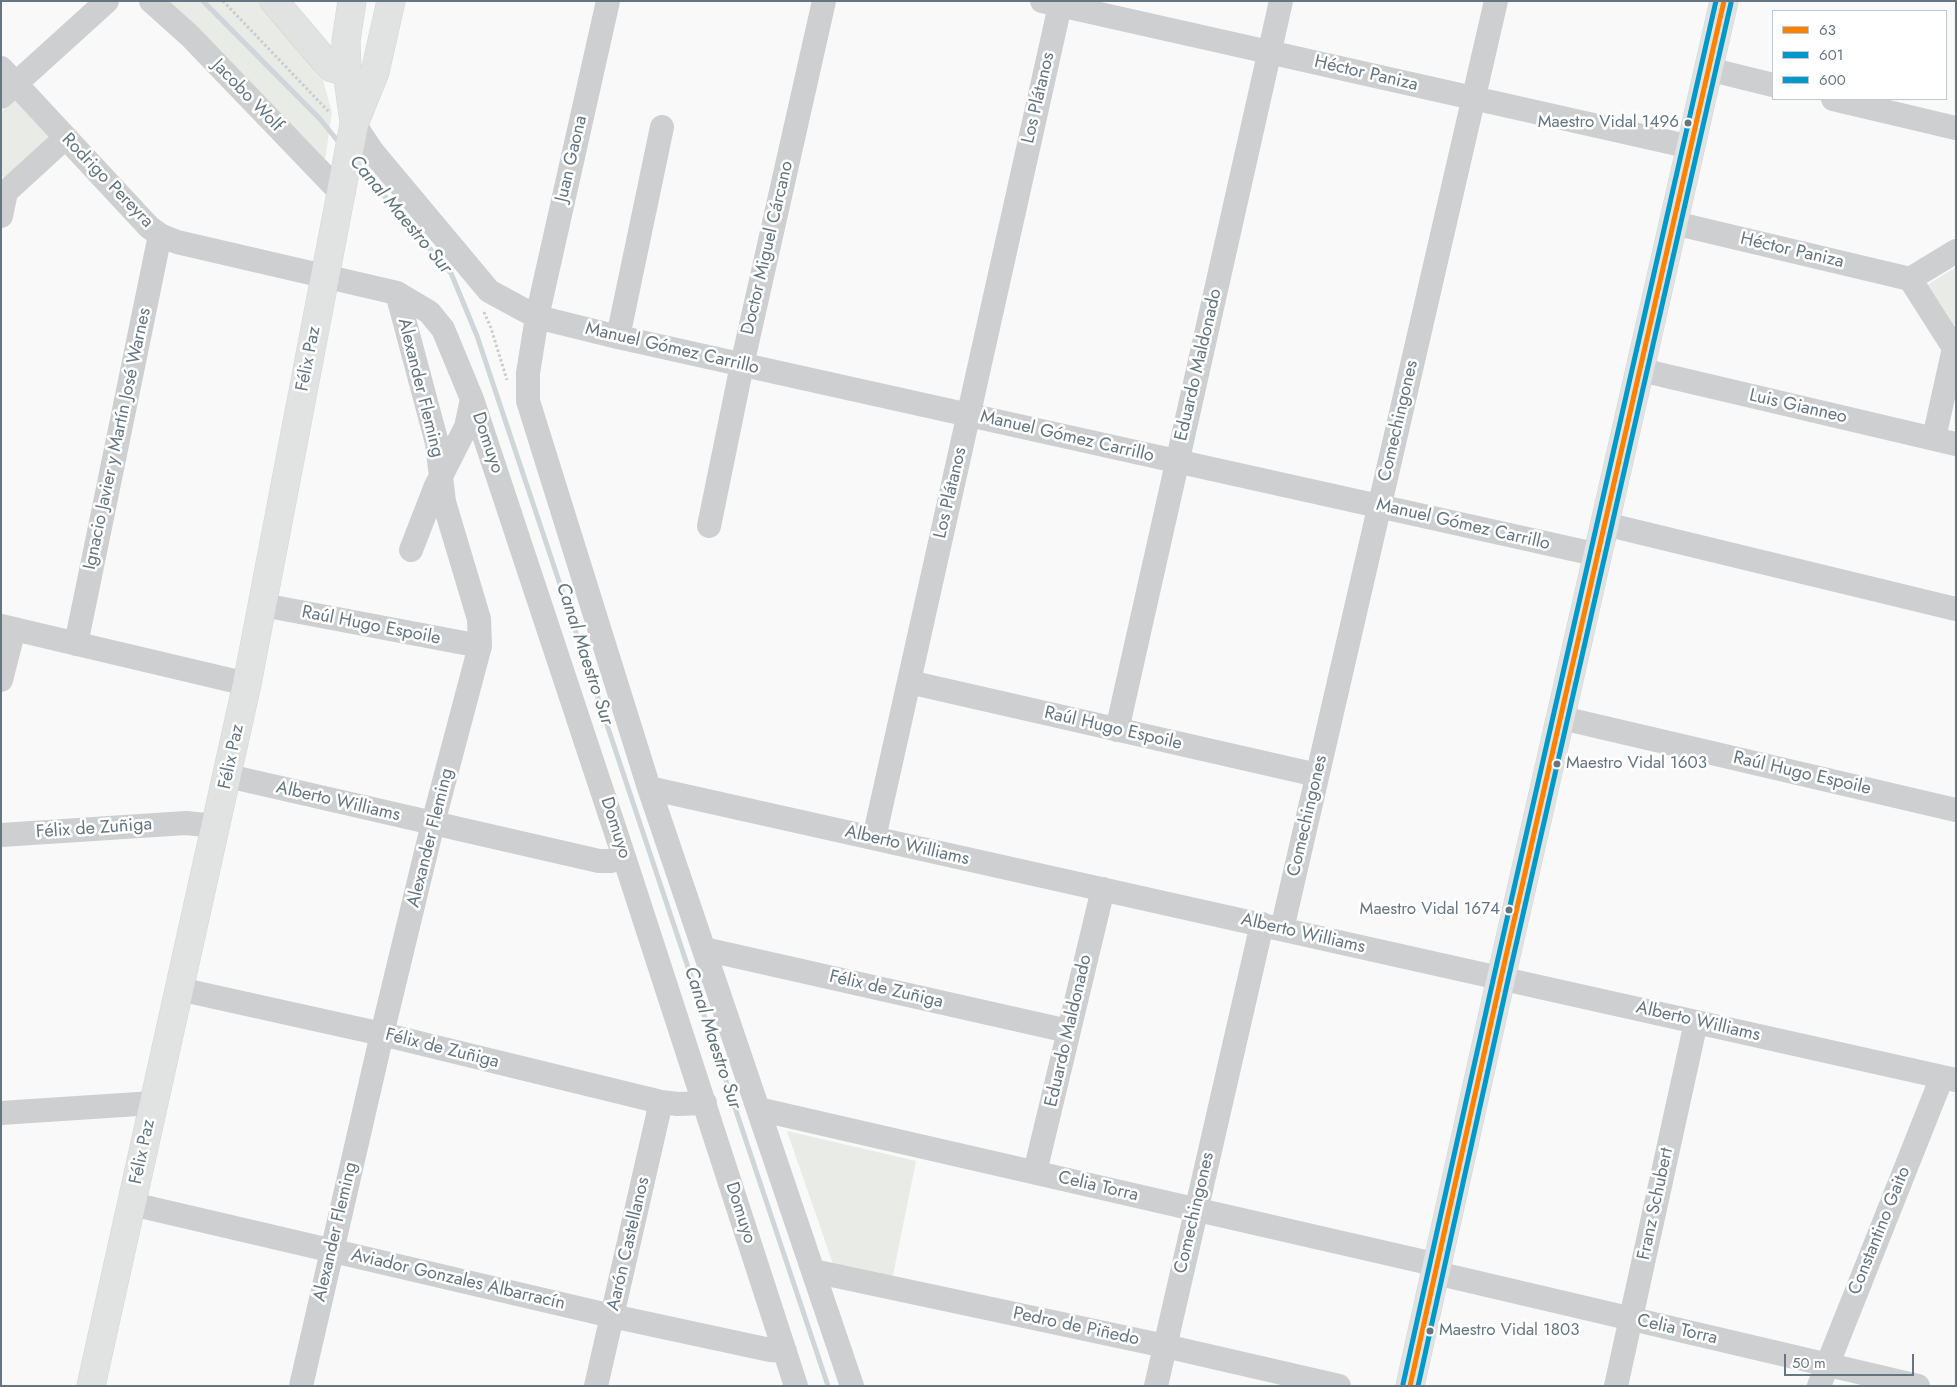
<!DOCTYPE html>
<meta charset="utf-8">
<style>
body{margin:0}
#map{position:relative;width:1957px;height:1387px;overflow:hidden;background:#f9f9f9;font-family:Jost,sans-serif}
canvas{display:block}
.frame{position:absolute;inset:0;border:2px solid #657683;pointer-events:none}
.legend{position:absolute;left:1772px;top:10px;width:175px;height:90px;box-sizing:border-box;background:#fff;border:1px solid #c1c8cd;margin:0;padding:6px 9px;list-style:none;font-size:15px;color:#657683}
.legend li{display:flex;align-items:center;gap:10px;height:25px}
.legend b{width:25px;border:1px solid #c1c8cd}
.scale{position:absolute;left:1784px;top:1354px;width:130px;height:22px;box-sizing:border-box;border:2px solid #657683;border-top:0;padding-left:6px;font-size:15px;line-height:18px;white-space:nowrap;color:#657683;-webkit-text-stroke:4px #fff;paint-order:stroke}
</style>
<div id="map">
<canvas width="1957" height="1387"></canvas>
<div class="frame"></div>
<ul class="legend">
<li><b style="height:6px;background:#ff8100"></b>63</li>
<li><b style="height:6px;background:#0099cb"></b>601</li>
<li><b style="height:6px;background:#0099cb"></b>600</li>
</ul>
<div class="scale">50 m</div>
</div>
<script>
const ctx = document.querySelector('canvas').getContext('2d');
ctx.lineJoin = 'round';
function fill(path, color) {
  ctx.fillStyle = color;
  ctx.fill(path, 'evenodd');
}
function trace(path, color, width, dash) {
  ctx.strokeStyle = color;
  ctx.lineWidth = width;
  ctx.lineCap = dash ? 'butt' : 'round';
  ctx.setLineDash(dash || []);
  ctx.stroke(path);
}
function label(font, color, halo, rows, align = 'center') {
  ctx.font = font + ' Jost,sans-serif';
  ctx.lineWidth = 5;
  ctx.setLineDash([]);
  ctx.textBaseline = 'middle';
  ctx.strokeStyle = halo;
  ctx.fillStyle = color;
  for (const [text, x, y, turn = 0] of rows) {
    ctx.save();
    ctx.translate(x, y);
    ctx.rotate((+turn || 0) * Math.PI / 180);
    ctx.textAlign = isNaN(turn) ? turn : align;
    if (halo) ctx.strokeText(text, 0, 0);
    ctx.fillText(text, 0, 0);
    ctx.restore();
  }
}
fill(new Path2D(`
 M167,1H260L320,70L332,112L324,167Z
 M17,98L55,138L8,182L1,175V112Z
 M1956,267V331L1926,286Z
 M787,1131L916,1161L892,1280L834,1267Z`), '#e8ebe6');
trace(new Path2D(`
 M203,1L320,119L341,145
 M356,163L451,273L477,336L828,1386`), '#ced6d9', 5);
const major = new Path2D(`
 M274,1L325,61L332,68L347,72
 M352,1L346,41L347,72L354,122
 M354,124L375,72L391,1
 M91,1386L247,684L341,193
 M1410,1386L1501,978L1724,1`);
trace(major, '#d5d6d7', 29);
trace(new Path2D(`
 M223,1L330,113
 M484,312L491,328L507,380`), '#cbcccd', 3, [2.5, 2.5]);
trace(new Path2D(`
 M151,1L190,36L341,193
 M608,1L537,317L528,373V401L649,788L852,1386
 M1042,1L1691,147
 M1,68L149,227L160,235L177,242L397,293L429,312L443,329L472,399L624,857L796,1386
 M1708,69L1773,85
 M1,97L107,1
 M1833,99L1956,128
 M354,124L372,151L489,291L537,317L618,337L1599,555
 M1,216L6,192L65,138
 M1674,223L1910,279L1954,348L1956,347
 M1910,279L1956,251
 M618,337L662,127
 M1641,370L1956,444
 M1934,438L1954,348
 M1605,524L1956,609
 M709,526L742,365L824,1
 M411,550L435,488L466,427L472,399
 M263,605L480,646
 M1,626L247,684
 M76,644L160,235
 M1,680L14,629
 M909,682L1317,775
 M1562,718L1956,810
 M1117,730L1281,1
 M228,776L599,861H611L624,857
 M649,788L1956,1080
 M1,835L186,823L216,826
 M874,838L1061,1
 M1282,929L1496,1
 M704,949L1068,1031
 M179,989L382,1034L661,1102L678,1104L705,1103
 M758,1109L1438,1265
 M1,1113L153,1103
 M1035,1172L1103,889
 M132,1204L612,1316L770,1350L785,1351
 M813,1271L1165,1346L1339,1386
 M1436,1273L1918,1386
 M301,1386L382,1034L433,823L480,646L479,619L444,502L437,443L397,293
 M596,1386L661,1102
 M1156,1386L1262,924
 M1616,1386L1696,1022
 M1819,1386L1942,1077`), '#cecfd0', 24);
trace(major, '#e1e2e2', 28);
const majorBridge = new Path2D(`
 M341,193L354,124`);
trace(majorBridge, '#d5d6d7', 29, []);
trace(majorBridge, '#e1e2e2', 28);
trace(new Path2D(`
 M1410,1386L1501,978L1724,1`), '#ff8100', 5);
trace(new Path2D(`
 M1418,1386L1508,980L1731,3`), '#0099cb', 5);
trace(new Path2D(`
 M1403,1384L1494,976L1716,1`), '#0099cb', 5);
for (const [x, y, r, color] of [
 [1688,123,4.5,"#657683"],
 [1557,764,4.5,"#657683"],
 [1509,910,4.5,"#657683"],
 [1430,1331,4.5,"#657683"]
]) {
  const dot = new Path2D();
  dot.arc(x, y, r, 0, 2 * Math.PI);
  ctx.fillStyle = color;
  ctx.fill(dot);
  trace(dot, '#fff', 2);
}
label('17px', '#657683', '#fff', [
 ["Maestro Vidal 1496",1679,123],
 ["Maestro Vidal 1603",1566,764,"left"],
 ["Maestro Vidal 1674",1500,910],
 ["Maestro Vidal 1803",1439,1331,"left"]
], 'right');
label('18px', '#657683', '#fff', [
 ["Héctor Paniza",1366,74,13],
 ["Jacobo Wolf",247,96,46],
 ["Los Plátanos",1039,98,-77],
 ["Juan Gaona",572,159,-77],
 ["Rodrigo Pereyra",107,181,46],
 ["Doctor Miguel Cárcano",768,248,-77],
 ["Héctor Paniza",1792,251,13],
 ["Manuel Gómez Carrillo",672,349,13],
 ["Félix Paz",309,359,-79],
 ["Eduardo Maldonado",1199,365,-77],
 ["Alexander Fleming",420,388,76],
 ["Luis Gianneo",1798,407,13],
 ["Comechingones",1399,421,-77],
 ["Manuel Gómez Carrillo",1067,437,13],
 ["Ignacio Javier y Martín José Warnes",118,439,-78],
 ["Domuyo",487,443,71],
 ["Los Plátanos",951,493,-77],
 ["Manuel Gómez Carrillo",1463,525,13],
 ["Raúl Hugo Espoile",371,626,11],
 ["Raúl Hugo Espoile",1113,729,13],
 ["Félix Paz",232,757,-78],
 ["Raúl Hugo Espoile",1802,774,13],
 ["Alberto Williams",338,802,13],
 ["Comechingones",1308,816,-77],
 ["Domuyo",615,828,72],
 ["Félix de Zuñiga",94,829,-4],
 ["Alexander Fleming",431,838,-76],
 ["Alberto Williams",907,846,13],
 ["Alberto Williams",1303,934,13],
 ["Félix de Zuñiga",886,990,13],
 ["Alberto Williams",1698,1022,13],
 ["Eduardo Maldonado",1069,1031,-77],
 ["Félix de Zuñiga",442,1049,14],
 ["Félix Paz",143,1152,-78],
 ["Celia Torra",1098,1187,13],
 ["Franz Schubert",1656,1204,-78],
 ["Domuyo",740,1213,72],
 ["Comechingones",1195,1213,-77],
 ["Constantino Gaito",1880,1231,-68],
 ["Alexander Fleming",336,1232,-77],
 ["Aarón Castellanos",629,1244,-77],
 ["Aviador Gonzales Albarracín",458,1280,13],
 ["Pedro de Piñedo",1076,1327,12],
 ["Celia Torra",1677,1330,13]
]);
label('italic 19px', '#60757c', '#fff', [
 ["Canal Maestro Sur",400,215,50],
 ["Canal Maestro Sur",584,654,72],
 ["Canal Maestro Sur",712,1038,72]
]);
</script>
